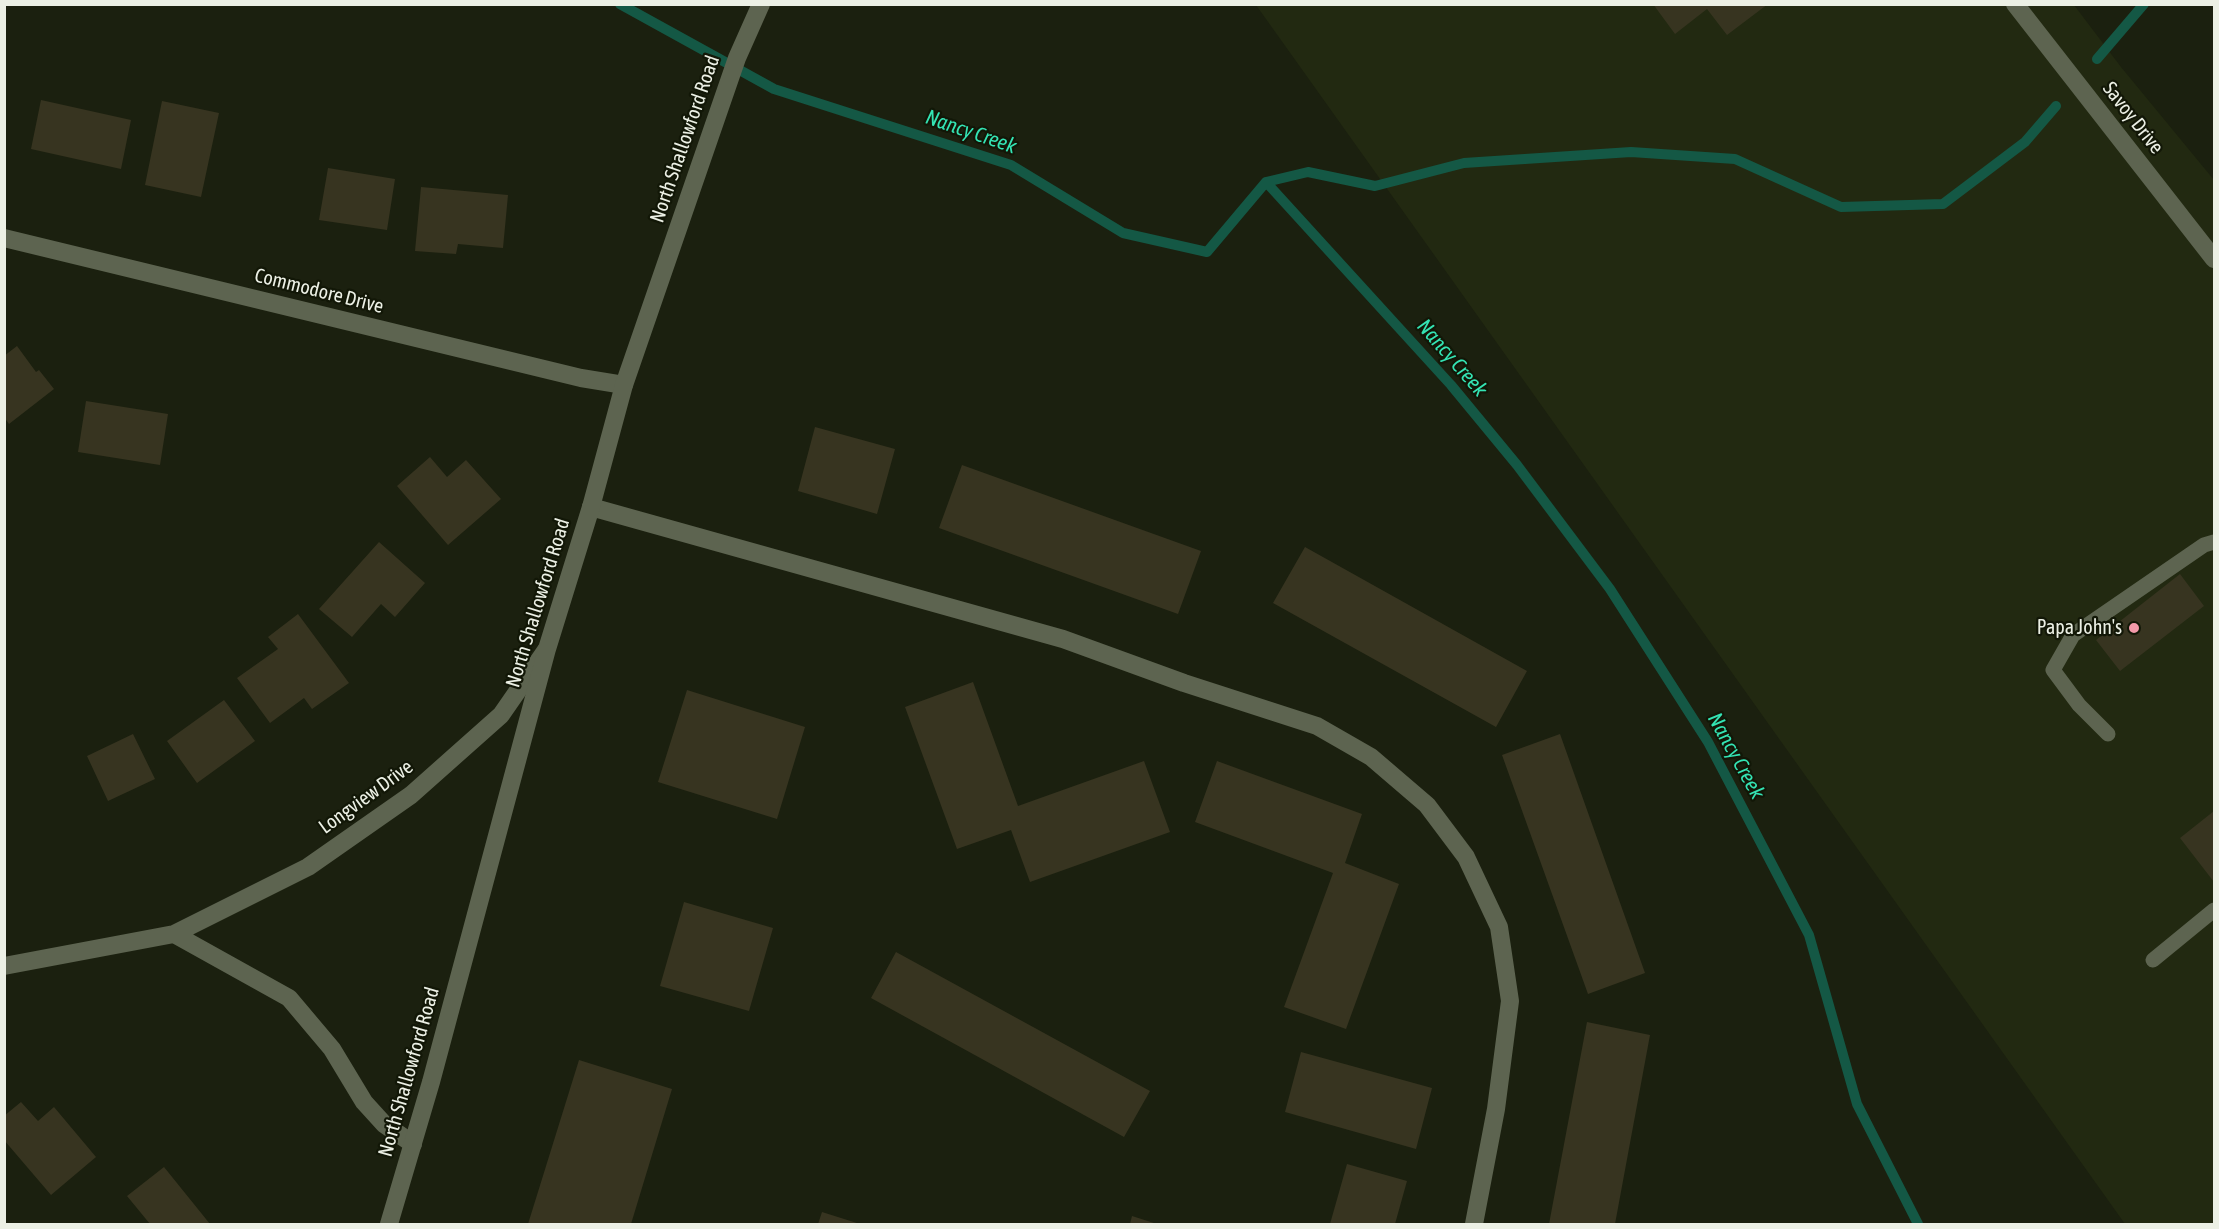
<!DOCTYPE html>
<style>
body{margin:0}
#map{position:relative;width:2219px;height:1229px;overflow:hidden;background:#1b200f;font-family:"Asap Condensed",sans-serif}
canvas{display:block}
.frame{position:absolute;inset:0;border:6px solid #ecf0e5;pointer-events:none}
</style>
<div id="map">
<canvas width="2219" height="1229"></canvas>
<div class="frame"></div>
</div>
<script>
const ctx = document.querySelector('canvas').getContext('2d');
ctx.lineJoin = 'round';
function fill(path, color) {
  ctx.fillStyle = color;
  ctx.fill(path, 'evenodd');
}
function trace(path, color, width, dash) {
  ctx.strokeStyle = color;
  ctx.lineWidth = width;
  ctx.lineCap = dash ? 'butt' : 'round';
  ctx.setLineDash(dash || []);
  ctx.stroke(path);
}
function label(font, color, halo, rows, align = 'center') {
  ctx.font = font + ' "Asap Condensed",sans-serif';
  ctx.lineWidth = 4.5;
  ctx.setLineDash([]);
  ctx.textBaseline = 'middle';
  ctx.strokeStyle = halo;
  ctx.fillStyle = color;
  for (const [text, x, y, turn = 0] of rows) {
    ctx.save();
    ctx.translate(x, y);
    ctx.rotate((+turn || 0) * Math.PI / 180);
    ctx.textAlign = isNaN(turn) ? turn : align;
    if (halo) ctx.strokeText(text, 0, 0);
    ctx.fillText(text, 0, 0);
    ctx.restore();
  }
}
fill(new Path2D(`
 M1256,5H2074L2121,67L2214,180V1224H2125Z`), '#222911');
trace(new Path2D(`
 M620,4L774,89L1011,165L1123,233L1207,252L1266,182
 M2097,59L2144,4
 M1266,182L1451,385L1517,465L1610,589L1708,742L1809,935L1857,1104L1918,1224
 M1266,182L1308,172L1375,186L1464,163L1631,152L1735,159L1841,207L1943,204L2025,142L2056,106`), '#145845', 10);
fill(new Path2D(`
 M1653,4H1768L1727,35L1707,9L1675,34Z
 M41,100L131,120L121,169L31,149Z
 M162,101L219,113L201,197L145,185Z
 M328,168L395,179L387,230L319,220Z
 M421,187L508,195L503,248L458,244L456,254L415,251Z
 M17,346L36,372L39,370L54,389L9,424L4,417V356Z
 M86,401L168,414L160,465L78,452Z
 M815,427L895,449L877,514L798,491Z
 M430,457L447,477L466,460L501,499L448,545L397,486Z
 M962,465L1201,551L1178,614L939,528Z
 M379,542L425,583L395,617L381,604L352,637L319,609Z
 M1305,547L1527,671L1496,727L1273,603Z
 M2180,574L2204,606L2120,671L2096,640Z
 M298,614L349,683L312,709L304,698L270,723L237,678L278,649L268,637Z
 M973,682L1018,806L1144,761L1170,832L1030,882L1011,830L957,849L905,707Z
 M687,690L805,727L777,819L658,782Z
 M224,700L255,741L197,783L167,741Z
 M133,734L155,779L108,801L87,756Z
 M1560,734L1645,973L1588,994L1502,755Z
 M1217,761L1362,814L1345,863L1399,884L1346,1029L1284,1007L1333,873L1195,822Z
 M2214,811V882L2180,838Z
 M684,902L773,928L749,1011L660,986Z
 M896,952L1150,1091L1124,1137L871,998Z
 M1587,1022L1650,1035L1615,1224H1549Z
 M1301,1052L1432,1088L1416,1149L1285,1112Z
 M579,1060L672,1089L631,1224H528Z
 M21,1102L38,1121L54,1107L96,1157L51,1195L4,1140V1116Z
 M1347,1164L1407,1181L1395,1224H1330Z
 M164,1167L210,1224H150L127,1196Z
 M822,1212L860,1224H818Z
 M1132,1216L1157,1224H1130Z`), '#373420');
trace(new Path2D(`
 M2108,734L2079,705L2053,670L2073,635L2204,545L2214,542
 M2153,960L2214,910`), '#5d6450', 15);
trace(new Path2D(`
 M4,238L581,378L624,385
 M591,507L1063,639L1184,683L1317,726L1371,757L1427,805L1466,857L1499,927L1510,1001L1496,1109L1474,1224
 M174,934L289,998L332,1049L364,1102L384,1124L413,1144
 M4,966L174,934L308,867L411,795L501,715L546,650`), '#5d6450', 18);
trace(new Path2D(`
 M2015,4L2214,259
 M389,1224L431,1082L547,649L591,507L624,385L737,58L761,4`), '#5d6450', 18);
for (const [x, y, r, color] of [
 [2134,628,6,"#f39aaa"]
]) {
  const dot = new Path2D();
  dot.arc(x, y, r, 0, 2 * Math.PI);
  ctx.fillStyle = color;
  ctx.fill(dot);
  trace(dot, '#121707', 2);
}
label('20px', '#ecf0e5', '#121707', [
 ["Savoy Drive",2133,118,52],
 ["North Shallowford Road",685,139,-71],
 ["Commodore Drive",319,291,14],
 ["North Shallowford Road",538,603,-73],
 ["Longview Drive",366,797,-36],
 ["North Shallowford Road",409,1072,-74]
]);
label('20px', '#ecf0e5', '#121707', [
 ["Papa John's",2122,628]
], 'right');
label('italic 21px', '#34e4b4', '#121707', [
 ["Nancy Creek",971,132,19],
 ["Nancy Creek",1452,358,49],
 ["Nancy Creek",1736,756,61]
]);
</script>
